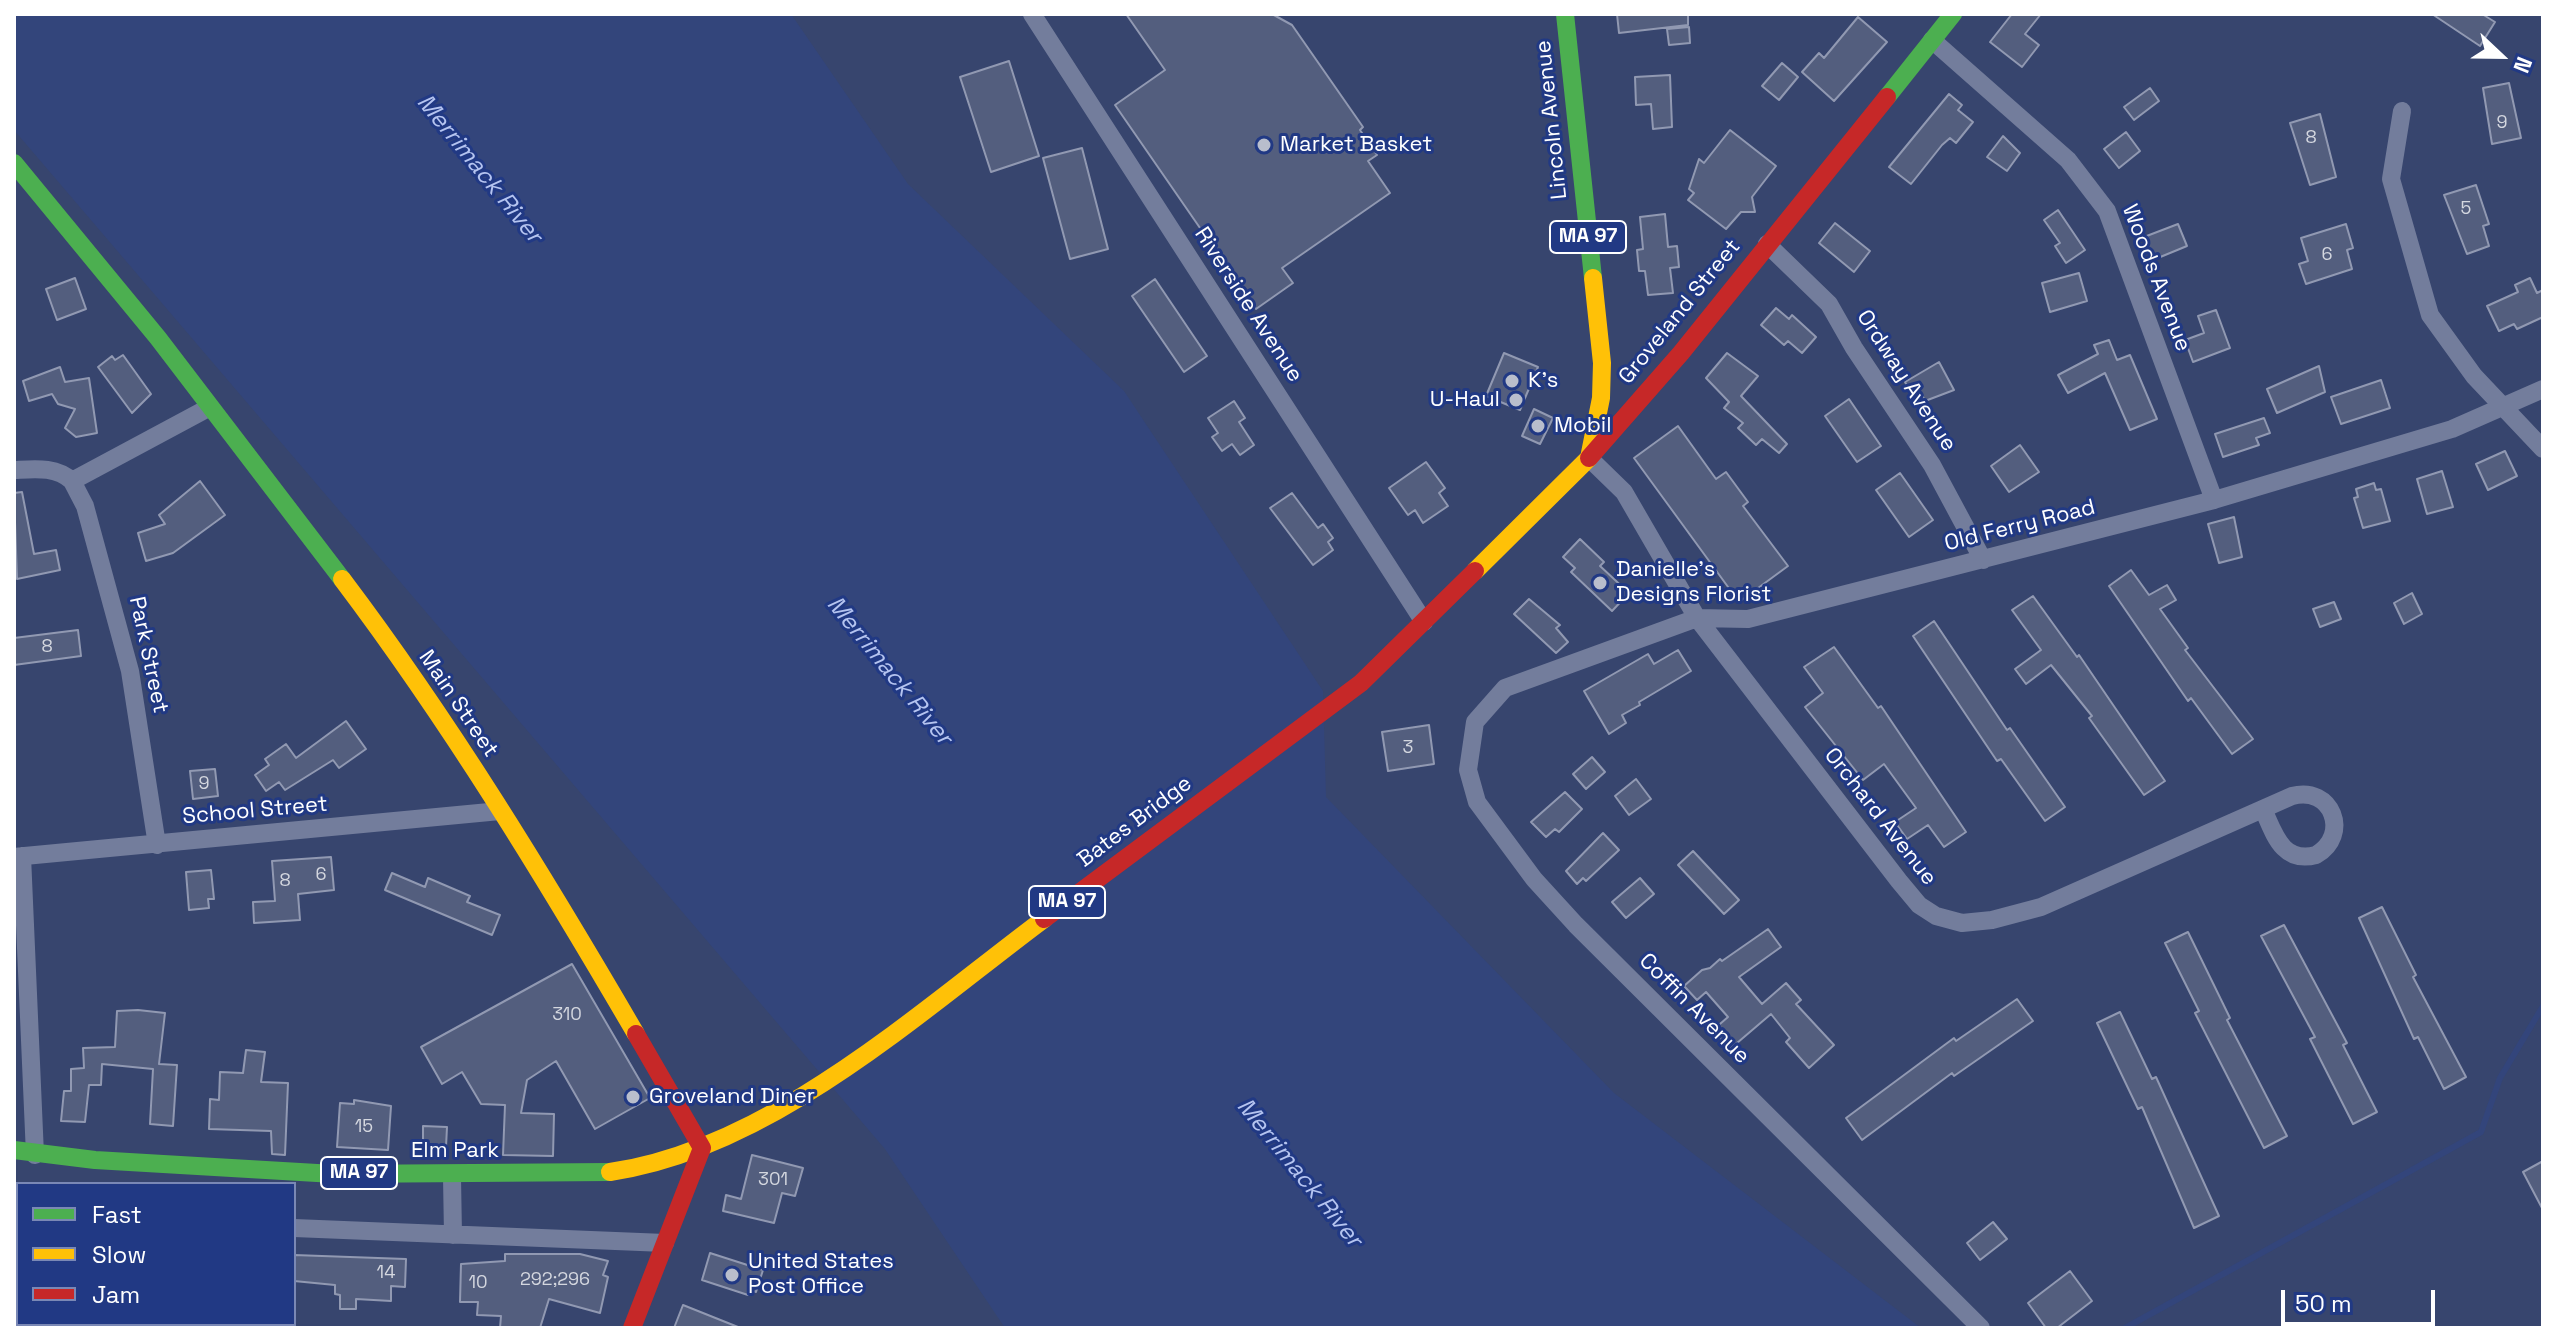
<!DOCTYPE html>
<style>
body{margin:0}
#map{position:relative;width:2557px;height:1342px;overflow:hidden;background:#37456e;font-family:"Space Grotesk",sans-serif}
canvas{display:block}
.frame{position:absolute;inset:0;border:16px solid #fff;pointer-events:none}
.legend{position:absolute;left:16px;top:1182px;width:280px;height:144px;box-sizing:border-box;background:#213984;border:2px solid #7a88b5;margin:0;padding:10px 14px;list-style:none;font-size:24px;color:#fff}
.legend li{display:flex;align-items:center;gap:16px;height:40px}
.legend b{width:40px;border:2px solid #7a88b5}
.north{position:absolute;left:2461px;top:16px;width:80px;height:80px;-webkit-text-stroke:6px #213984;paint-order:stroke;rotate:112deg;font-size:22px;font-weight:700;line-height:32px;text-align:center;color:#fff}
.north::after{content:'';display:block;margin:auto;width:28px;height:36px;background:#fff;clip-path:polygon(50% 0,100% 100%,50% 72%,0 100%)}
.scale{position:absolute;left:2281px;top:1290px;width:154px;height:36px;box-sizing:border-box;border:4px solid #fff;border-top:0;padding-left:10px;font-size:24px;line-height:28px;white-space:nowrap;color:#fff;-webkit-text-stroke:6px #213984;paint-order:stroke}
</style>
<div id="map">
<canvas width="2557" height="1342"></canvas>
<div class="frame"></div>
<ul class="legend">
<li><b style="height:10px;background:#4caf50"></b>Fast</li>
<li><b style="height:10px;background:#ffc107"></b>Slow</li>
<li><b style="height:10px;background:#c62828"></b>Jam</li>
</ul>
<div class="north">N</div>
<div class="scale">50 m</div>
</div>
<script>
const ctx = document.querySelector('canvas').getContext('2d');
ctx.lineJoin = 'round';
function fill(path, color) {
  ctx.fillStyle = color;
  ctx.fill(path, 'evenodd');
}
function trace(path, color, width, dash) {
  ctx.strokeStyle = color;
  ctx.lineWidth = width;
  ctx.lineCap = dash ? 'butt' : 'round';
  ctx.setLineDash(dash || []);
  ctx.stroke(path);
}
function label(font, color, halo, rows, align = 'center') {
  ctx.font = font + ' "Space Grotesk",sans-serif';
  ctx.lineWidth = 6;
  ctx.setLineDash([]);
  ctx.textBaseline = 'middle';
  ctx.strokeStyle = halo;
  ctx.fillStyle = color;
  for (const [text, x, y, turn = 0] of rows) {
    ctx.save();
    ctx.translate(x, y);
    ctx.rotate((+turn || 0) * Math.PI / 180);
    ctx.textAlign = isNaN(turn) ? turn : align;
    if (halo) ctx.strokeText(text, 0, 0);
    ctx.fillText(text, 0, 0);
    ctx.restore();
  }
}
fill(new Path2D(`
 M14,14H791L908,184L1124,391L1323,691L1326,797L1614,1093L1921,1328H1005L885,1149L14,130Z`), '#33457b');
trace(new Path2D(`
 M2125,1328L2481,1132L2500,1078L2543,1006`), '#33457b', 6);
const building = new Path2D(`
 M1126,14H1272L1292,25L1363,127L1360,130L1377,155L1368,161L1390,193L1282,268L1293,283L1256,309L1115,105L1165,70Z
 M1617,14H1688V25L1619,33Z
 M2012,14H2041L2025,34L2039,45L2022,67L1990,42Z
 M2432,14H2482L2495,22L2480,46Z
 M1858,17L1887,42L1834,101L1802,72L1819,53L1824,58Z
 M1689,27L1690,43L1669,45L1667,29Z
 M1009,61L1039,156L991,172L960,77Z
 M1782,63L1798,77L1779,100L1762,86Z
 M1670,75L1672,127L1653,129L1651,104L1636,105L1635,77Z
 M2509,83L2521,138L2492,144L2483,88Z
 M2150,88L2159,101L2134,120L2124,107Z
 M1949,94L1962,105L1958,110L1973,122L1956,143L1950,138L1942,145L1911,184L1889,167Z
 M2320,114L2336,177L2310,185L2290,123Z
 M1730,130L1776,166L1752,197L1755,212H1741L1726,229L1688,200L1694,193L1689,189L1699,159L1704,163Z
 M2126,132L2140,151L2119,168L2104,149Z
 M2003,136L2020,153L2007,171L1987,157Z
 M1082,148L1108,249L1070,259L1043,158Z
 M2476,185L2489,224L2483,226L2489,246L2467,254L2444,195Z
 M2058,210L2085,250L2066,263L2055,246L2060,243L2044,220Z
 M1665,214L1668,247L1677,246L1679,267L1670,268L1673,293L1648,295L1645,271H1639L1637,250L1643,249L1640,217Z
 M1835,223L1870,251L1854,272L1819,243Z
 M2178,224L2187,246L2153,260L2144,237Z
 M2346,224L2353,248L2347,250L2352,269L2306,284L2299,264L2308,261L2301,238Z
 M2079,273L2087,301L2050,312L2042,283Z
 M75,278L86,309L57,320L46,289Z
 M2530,278L2537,293L2543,290V317L2517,329L2514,324L2499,331L2487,306L2518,292L2515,285Z
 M1155,279L1207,356L1184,372L1132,296Z
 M1776,308L1789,319L1792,315L1816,337L1802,353L1788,341L1784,345L1761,325Z
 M2216,310L2230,348L2193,362L2185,340L2204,333L2198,316Z
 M2109,340L2117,360L2130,355L2157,419L2130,430L2105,373L2068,393L2058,375L2098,354L2094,345Z
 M1504,353L1538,367L1520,410L1486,396Z
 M1727,353L1758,376L1741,396L1787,444L1779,453L1762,439L1756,445L1738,428L1743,423L1724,408L1729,402L1706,378Z
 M123,355L151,394L132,413L98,367L112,356L115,360Z
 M1939,362L1954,390L1925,401L1921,393L1913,397L1905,382Z
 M2319,366L2325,392L2277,413L2267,389Z
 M60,367L65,382L89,378L97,433L76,437L65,428L75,409L58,404L52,394L29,401L23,381Z
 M2381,380L2390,408L2341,424L2331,397Z
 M1849,399L1881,446L1857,462L1825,416Z
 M1234,401L1245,418L1239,422L1254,445L1240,455L1232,444L1222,451L1212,437L1218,433L1208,418Z
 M1534,409L1553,418L1540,444L1522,436Z
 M2264,418L2270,433L2256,438L2259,445L2223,457L2215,434Z
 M1678,426L1716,479L1726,472L1748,502L1743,506L1788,566L1739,602L1634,458Z
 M2020,445L2039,472L2009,492L1991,466Z
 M2505,451L2517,476L2488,490L2476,464Z
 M1426,462L1445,488L1439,493L1448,506L1423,523L1415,510L1408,515L1389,488Z
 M2442,471L2453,507L2427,514L2417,479Z
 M1900,473L1933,520L1909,537L1876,490Z
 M200,481L225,515L173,553L146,561L138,533L165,524L159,515Z
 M2374,483L2376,490L2381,489L2390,521L2363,528L2354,498L2358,497L2356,489Z
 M22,492L34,554L56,550L60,570L17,579L14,493Z
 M1292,493L1318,528L1323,524L1333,538L1328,542L1333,550L1313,565L1270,508Z
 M2234,517L2242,557L2219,563L2208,524Z
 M1580,539L1604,562L1600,566L1629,593L1612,611L1571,572L1575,568L1563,557Z
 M2131,570L2149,595L2167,585L2176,600L2160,609L2188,648L2185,650L2253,739L2232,754L2191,698L2188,701L2109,586Z
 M2412,593L2422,614L2404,624L2394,603Z
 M2033,596L2077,657L2079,655L2165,781L2144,795L2089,718L2092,716L2051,665L2026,684L2015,669L2041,650L2012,610Z
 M1529,599L1560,625L1556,628L1568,642L1556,653L1514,614Z
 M2334,602L2341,619L2320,627L2313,609Z
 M1934,621L2007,730L2010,728L2065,807L2045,821L2001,759L1997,761L1913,636Z
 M78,630L81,656L14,665V638Z
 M1834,647L1878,708L1881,706L1966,832L1944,847L1928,825L1907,839L1895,822L1916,808L1884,764L1863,780L1805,707L1823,693L1804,667Z
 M1678,650L1691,671L1639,702L1640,705L1622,715L1626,723L1609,734L1584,691L1648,654L1654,664Z
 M346,721L366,749L339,768L333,760L285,790L279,782L266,791L255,775L269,765L265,759L286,744L296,758Z
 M1429,725L1434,764L1388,771L1382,732Z
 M1592,757L1605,772L1586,789L1573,774Z
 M215,769L218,796L193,799L190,771Z
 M1636,779L1651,799L1629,815L1615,796Z
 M1565,792L1582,809L1559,832L1555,829L1546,837L1531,822Z
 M1603,833L1619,850L1586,881L1583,878L1577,884L1566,871Z
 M1693,851L1739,900L1724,914L1678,865Z
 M331,857L334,890L298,894L300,920L254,923L253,902L275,901L272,861Z
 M211,870L214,899H208L209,908L189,910L186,872Z
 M392,873L425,887L428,878L470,896L467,902L500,915L492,935L385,890Z
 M1640,878L1654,894L1626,918L1612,902Z
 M2382,907L2416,975L2413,977L2466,1077L2444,1089L2418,1037L2414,1039L2359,918Z
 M2284,925L2347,1043L2343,1045L2377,1112L2353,1124L2310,1039L2315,1037L2261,936Z
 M1768,929L1781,947L1739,977L1762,1004L1786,983L1801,1000L1796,1004L1834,1045L1809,1068L1786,1042L1790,1038L1771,1014L1730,1049L1713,1030L1728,1017L1706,992L1697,1000L1684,986L1702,970L1710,968L1720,959L1722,961Z
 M2188,932L2230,1018L2227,1020L2287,1136L2264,1148L2195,1013L2199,1011L2165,943Z
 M572,964L650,1098L595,1129L556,1061L527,1080L521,1113L554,1114L553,1156L503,1155L505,1105L481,1104L462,1072L442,1084L421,1047Z
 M2017,999L2033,1021L1954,1076L1952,1073L1862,1140L1846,1118L1954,1038L1956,1041Z
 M138,1010L165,1013L159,1064L177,1065L173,1126L150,1124L153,1069L102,1064L101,1085H89L85,1122L61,1121L64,1091H71V1069L84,1068L83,1048L115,1047L117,1011Z
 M2120,1012L2152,1079L2156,1077L2219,1216L2194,1228L2142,1107L2138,1109L2097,1023Z
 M246,1050L265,1052L261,1082L288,1083L285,1155L272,1154L271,1131L209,1129L210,1099L219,1100L220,1072L243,1073Z
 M354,1100L391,1106L388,1150L337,1147L340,1103L354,1104Z
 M423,1126L447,1127L446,1147L423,1146Z
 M752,1155L803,1168L795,1196L782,1193L774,1223L723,1211L726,1195L741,1199Z
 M2543,1161V1210L2523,1172Z
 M1993,1222L2007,1239L1980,1260L1967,1243Z
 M710,1253L763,1270L756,1292L750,1290L748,1295L702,1280Z
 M505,1254H580L608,1261L603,1275L608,1277L600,1313L549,1299L540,1328H500L501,1316L477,1315L478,1302H460L461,1264L505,1261Z
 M294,1255L406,1259L405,1287L391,1286V1301L356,1299V1309H340V1295L335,1294V1285L294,1281Z
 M2070,1271L2092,1301L2057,1328H2046L2028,1303Z
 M683,1305L738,1327V1328H674Z`);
fill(building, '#535e7e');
trace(building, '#9199b2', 2);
trace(new Path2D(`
 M1032,14L1424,622
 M1932,40L2068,160L2107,211L2214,500
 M2402,111L2391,179L2430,315L2474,376L2543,449
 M1767,244L1829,304L1854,348L1932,465L1983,560
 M1589,458L1624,492L1697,618L1899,881L1919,905L1936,916L1962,923L1992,920L2041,907L2292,796C2332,785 2351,835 2316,855C2282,864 2274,833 2263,809
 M14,470C34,469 56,466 72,481L210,407
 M72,481L85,506L130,671L157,845
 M22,856L35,1155
 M14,857L500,811
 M452,1177L453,1235
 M14,1218H18
 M294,1228L665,1243
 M39,1324V1328
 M1981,1328L1576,925L1534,879L1477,802L1468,770L1475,722L1505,688L1697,618L1748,619L2214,500L2452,429L2543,389`), '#737d9c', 18);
trace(new Path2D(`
 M1565,14L1593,278
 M1887,97L1953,14
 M14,163L158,338L342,579
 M14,1150L95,1160L334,1174L610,1172`), '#4caf50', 18);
trace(new Path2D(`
 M1475,571L1589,458L1601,398L1602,363L1593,278
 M342,579C450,722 545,878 636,1034
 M610,1172C770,1149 918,1013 1044,919`), '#ffc107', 18);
trace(new Path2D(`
 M1589,458L1681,353L1887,97
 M1044,919L1361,683L1475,571
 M632,1328L702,1148L636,1034`), '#c62828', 18);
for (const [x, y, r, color] of [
 [1264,145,8,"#b9becc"],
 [1512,381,8,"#b9becc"],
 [1516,400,8,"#b9becc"],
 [1538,426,8,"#b9becc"],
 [1600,583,8,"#b9becc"],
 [633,1097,8,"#b9becc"],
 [732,1275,8,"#b9becc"]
]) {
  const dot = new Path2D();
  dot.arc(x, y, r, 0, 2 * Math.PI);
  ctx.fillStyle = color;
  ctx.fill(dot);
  trace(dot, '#213984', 3);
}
label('18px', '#d4d7df', null, [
 ["9",2502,123],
 ["8",2311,138],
 ["5",2466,209],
 ["6",2327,255],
 ["8",47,647],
 ["3",1408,748],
 ["9",204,784],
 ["6",321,875],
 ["8",285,881],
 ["310",567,1015],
 ["15",364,1127],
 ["301",773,1180],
 ["14",386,1273],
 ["292;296",555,1280],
 ["10",478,1283]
]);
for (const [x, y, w] of [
 [1588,237,76],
 [1067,902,76],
 [359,1173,76]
]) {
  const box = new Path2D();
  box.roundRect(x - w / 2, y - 16, w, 32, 6);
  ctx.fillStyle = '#213984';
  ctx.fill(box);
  trace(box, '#fff', 2);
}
label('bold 20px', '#fff', null, [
 ["MA 97",1588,237],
 ["MA 97",1067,902],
 ["MA 97",359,1173]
]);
label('22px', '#fff', '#213984', [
 ["Lincoln Avenue",1552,120,-96],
 ["Woods Avenue",2156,278,69],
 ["Riverside Avenue",1248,305,57],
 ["Groveland Street",1680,312,-51],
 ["Ordway Avenue",1906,381,57],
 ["Old Ferry Road",2020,526,-14],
 ["Park Street",148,655,78],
 ["Main Street",458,704,56],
 ["School Street",255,811,-5],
 ["Orchard Avenue",1880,817,52],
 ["Bates Bridge",1135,822,-37],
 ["Coffin Avenue",1694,1009,45],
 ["Elm Park",455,1151]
]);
label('22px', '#fff', '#213984', [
 ["Market Basket",1280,145],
 ["K's",1528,381],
 ["U-Haul",1500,400,"right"],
 ["Mobil",1554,426],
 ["Danielle's",1616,570],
 ["Designs Florist",1616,595],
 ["Groveland Diner",649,1097],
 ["United States",748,1262],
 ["Post Office",748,1287]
], 'left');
label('italic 24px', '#b5c4f0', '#213984', [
 ["Merrimack River",479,169,51],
 ["Merrimack River",889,671,51],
 ["Merrimack River",1299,1173,51]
]);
</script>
